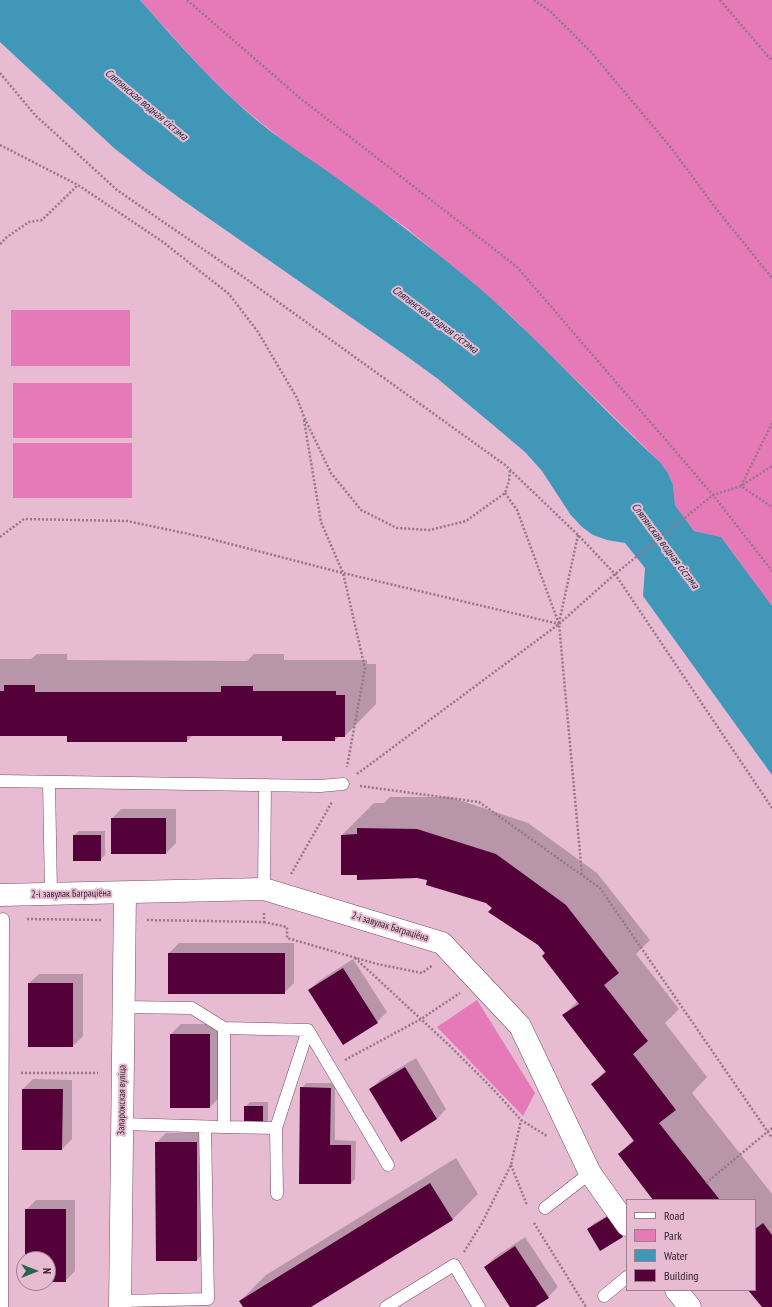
<!DOCTYPE html>
<meta charset="utf-8">
<style>
body{margin:0}
#map{position:relative;width:772px;height:1307px;overflow:hidden;background:#e7bbd2;font-family:"PT Sans Narrow",sans-serif}
canvas{display:block}
.legend{position:absolute;left:626px;top:1199px;width:130px;height:92px;box-sizing:border-box;background:#e7bbd2;border:1px solid #9d7d8e;margin:0;padding:5px 7px;list-style:none;font-size:12px;color:#2f1f28}
.legend li{display:flex;align-items:center;gap:8px;height:20px}
.legend b{width:20px;border:1px solid #9d7d8e}
.north{position:absolute;left:16px;top:1251px;width:40px;height:40px;box-sizing:border-box;background:#e7bbd2;border:1px solid #9d7d8e;border-radius:50%;rotate:90deg;font-size:11px;font-weight:700;line-height:16px;text-align:center;color:#2f1f28}
.north::after{content:'';display:block;margin:auto;width:14px;height:18px;background:#27624c;clip-path:polygon(50% 0,100% 100%,50% 72%,0 100%)}
</style>
<div id="map">
<canvas width="772" height="1307"></canvas>
<ul class="legend">
<li><b style="height:5px;background:#fff"></b>Road</li>
<li><b style="height:11px;background:#e679b8"></b>Park</li>
<li><b style="height:11px;background:#4097b7"></b>Water</li>
<li><b style="height:11px;background:#540039"></b>Building</li>
</ul>
<div class="north">N</div>
</div>
<script>
const ctx = document.querySelector('canvas').getContext('2d');
ctx.lineJoin = 'round';
function fill(path, color) {
  ctx.fillStyle = color;
  ctx.fill(path, 'evenodd');
}
function trace(path, color, width, dash) {
  ctx.strokeStyle = color;
  ctx.lineWidth = width;
  ctx.lineCap = dash ? 'butt' : 'round';
  ctx.setLineDash(dash || []);
  ctx.stroke(path);
}
function label(font, color, halo, rows, align = 'center') {
  ctx.font = font + ' "PT Sans Narrow",sans-serif';
  ctx.lineWidth = 4;
  ctx.setLineDash([]);
  ctx.textBaseline = 'middle';
  ctx.strokeStyle = halo;
  ctx.fillStyle = color;
  for (const [text, x, y, turn = 0] of rows) {
    ctx.save();
    ctx.translate(x, y);
    ctx.rotate((+turn || 0) * Math.PI / 180);
    ctx.textAlign = isNaN(turn) ? turn : align;
    if (halo) ctx.strokeText(text, 0, 0);
    ctx.fillText(text, 0, 0);
    ctx.restore();
  }
}
fill(new Path2D(`
 M140,0H772V606L721,537L694,531L675,505L673,485L668,473L660,462L509,314L466,277L405,227L289,145L260,122L234,100L206,73Z
 M11,310H130V366H11Z
 M13,383H132V438H13Z
 M13,443H132V498H13Z
 M477,1000L535,1093L523,1116L437,1027Z`), '#e679b8');
fill(new Path2D(`
 M0,0H140C178,43 215,86 260,123C287,145 317,163 345,184C386,213 426,244 465,276C534,333 593,401 660,462L668,473L673,485L675,505L694,531L721,537L772,606V775L643,596L645,568L625,543L607,540L593,535L582,527L570,514L542,471L525,452L499,430L438,379L405,355L181,199L147,174L114,148L0,42Z`), '#4097b7');
fill(new Path2D(`
 M37,654H67V660L247,661L254,654H284V660H367V664H376V704L345,736H339L335,740L283,735H193L187,741H68V735H0V659H31Z
 M390,797H450L528,823L597,873L650,940L636,954L679,1009L665,1023L707,1077L692,1093L772,1194V1307H763L750,1290H755V1200H655L619,1154L634,1139L592,1084L606,1070L563,1015L578,1001L539,945L486,903L428,880L417,877L358,874L342,835L374,803H384Z
 M121,809H176V843L166,853L112,819Z
 M79,831H105V855L100,860L74,835Z
 M179,943H294V983L284,993H169V953Z
 M353,959L387,1012L377,1022L309,990L319,981Z
 M39,974H83V1036L73,1046L29,983Z
 M181,1024H220V1097L210,1107H171V1034Z
 M416,1058L446,1109L437,1119L371,1089L381,1079Z
 M33,1079L72,1080V1139L62,1149L23,1089Z
 M306,1083H335V1140L356,1141L355,1179L351,1183H300L302,1088Z
 M250,1102H268V1120L263,1125L245,1107Z
 M166,1133H206L207,1250L197,1260L156,1143Z
 M456,1158L478,1194L452,1220L309,1307H244L240,1301L266,1275Z
 M36,1200H75V1271L65,1281H48V1259H26V1210Z
 M615,1211L627,1232L623,1236L601,1249L589,1229L593,1224Z
 M525,1237L558,1287L548,1297L533,1307H511L485,1267L495,1257Z`), '#0003');
fill(new Path2D(`
 M4,685H35V692H221V686H253V691H336V695H345V737H335V741H282V736H187V742H67V736H0V691H4Z
 M111,818H166V854H111Z
 M357,828L417,829L496,854L566,905L619,973L604,985L648,1041L633,1054L676,1110L659,1123L720,1200H653L618,1154L634,1141L591,1084L606,1072L562,1015L579,1004L542,956L545,953L538,945L488,912L492,908L486,903L426,885L427,880L417,878L357,880V875H341V835L357,834Z
 M73,835H101V861H73Z
 M168,953H285V994H168Z
 M343,968L378,1023L343,1045L308,990Z
 M28,983H73V1047H28Z
 M170,1034H210V1108H170Z
 M405,1067L437,1119L401,1142L369,1089Z
 M300,1087L331,1088L330,1145H351V1184H299Z
 M22,1089H63L62,1150H22Z
 M244,1106H263V1126H244Z
 M155,1142H197V1261H156Z
 M430,1183L453,1220L311,1307H243L239,1301Z
 M25,1209H66V1282H48V1259H25Z
 M610,1215L623,1237L600,1251L587,1229Z
 M763,1223L772,1235V1307H762L748,1290H755V1229Z
 M515,1246L549,1298L535,1307H510L484,1267Z`), '#540039');
const service = new Path2D(`
 M0,781L320,786L343,784
 M49,782L51,894
 M264,889L265,785
 M124,1007L192,1008L224,1028
 M122,1124L224,1127V1028L308,1030L388,1165
 M224,1127L276,1128
 M277,1194L276,1128L308,1030
 M545,1208L590,1173
 M604,1296L627,1277
 M120,1301L208,1299L205,1127
 M2,1307L3,919
 M386,1307L454,1265L479,1307`);
const minor = new Path2D(`
 M0,895L264,889L442,943L520,1026L590,1173L627,1225
 M676,1290L690,1307
 M120,1307L125,893`);
trace(service, '#754f63', 13);
trace(minor, '#754f63', 23);
trace(new Path2D(`
 M187,0L300,98L517,267L713,495L772,571
 M534,0L550,11L591,52L672,149L714,206L772,278
 M720,0L772,61
 M0,73L35,115L117,190L242,276L505,465L578,535L615,574L772,808
 M0,145L78,185L163,242L229,294L258,332L297,398L304,417L331,473L361,510L397,528L430,530L466,521L505,493L509,481L510,470
 M0,244L7,237L29,222L42,220L78,185
 M304,420L321,522L343,573L365,668L347,767
 M772,423L741,486L772,507
 M505,493L517,510L559,624L582,875
 M0,537L24,519L127,521L203,537L343,573L559,624
 M559,623L578,535
 M357,774L559,624L615,574L713,495L741,486L772,466
 M360,786L479,802L600,888L772,1138
 M291,874L332,802
 M27,919L102,920
 M147,920L264,922V912
 M264,922L287,927V938L377,964L422,973L433,965
 M355,958L450,1046L492,1088L521,1120L547,1136
 M345,1060L421,1019L460,993
 M21,1073H98
 M511,1165L527,1205
 M706,1183L772,1128
 M534,1223L586,1307
 M464,1252L482,1223L511,1165L521,1120`), '#967687', 2.5, [2, 2]);
trace(service, '#fff', 12);
trace(minor, '#fff', 22);
label('10px', '#2f1f28', '#e7bbd2', [
 ["2-і завулак Баграціёна",71,894,-1],
 ["2-і завулак Баграціёна",390,927,17],
 ["Запарожская вуліца",122,1100,-89]
]);
label('italic 11px', '#17323c', '#e7bbd2', [
 ["Сляпянская водная сістэма",146,105,40],
 ["Сляпянская водная сістэма",435,320,37],
 ["Сляпянская водная сістэма",665,546,53]
]);
</script>
